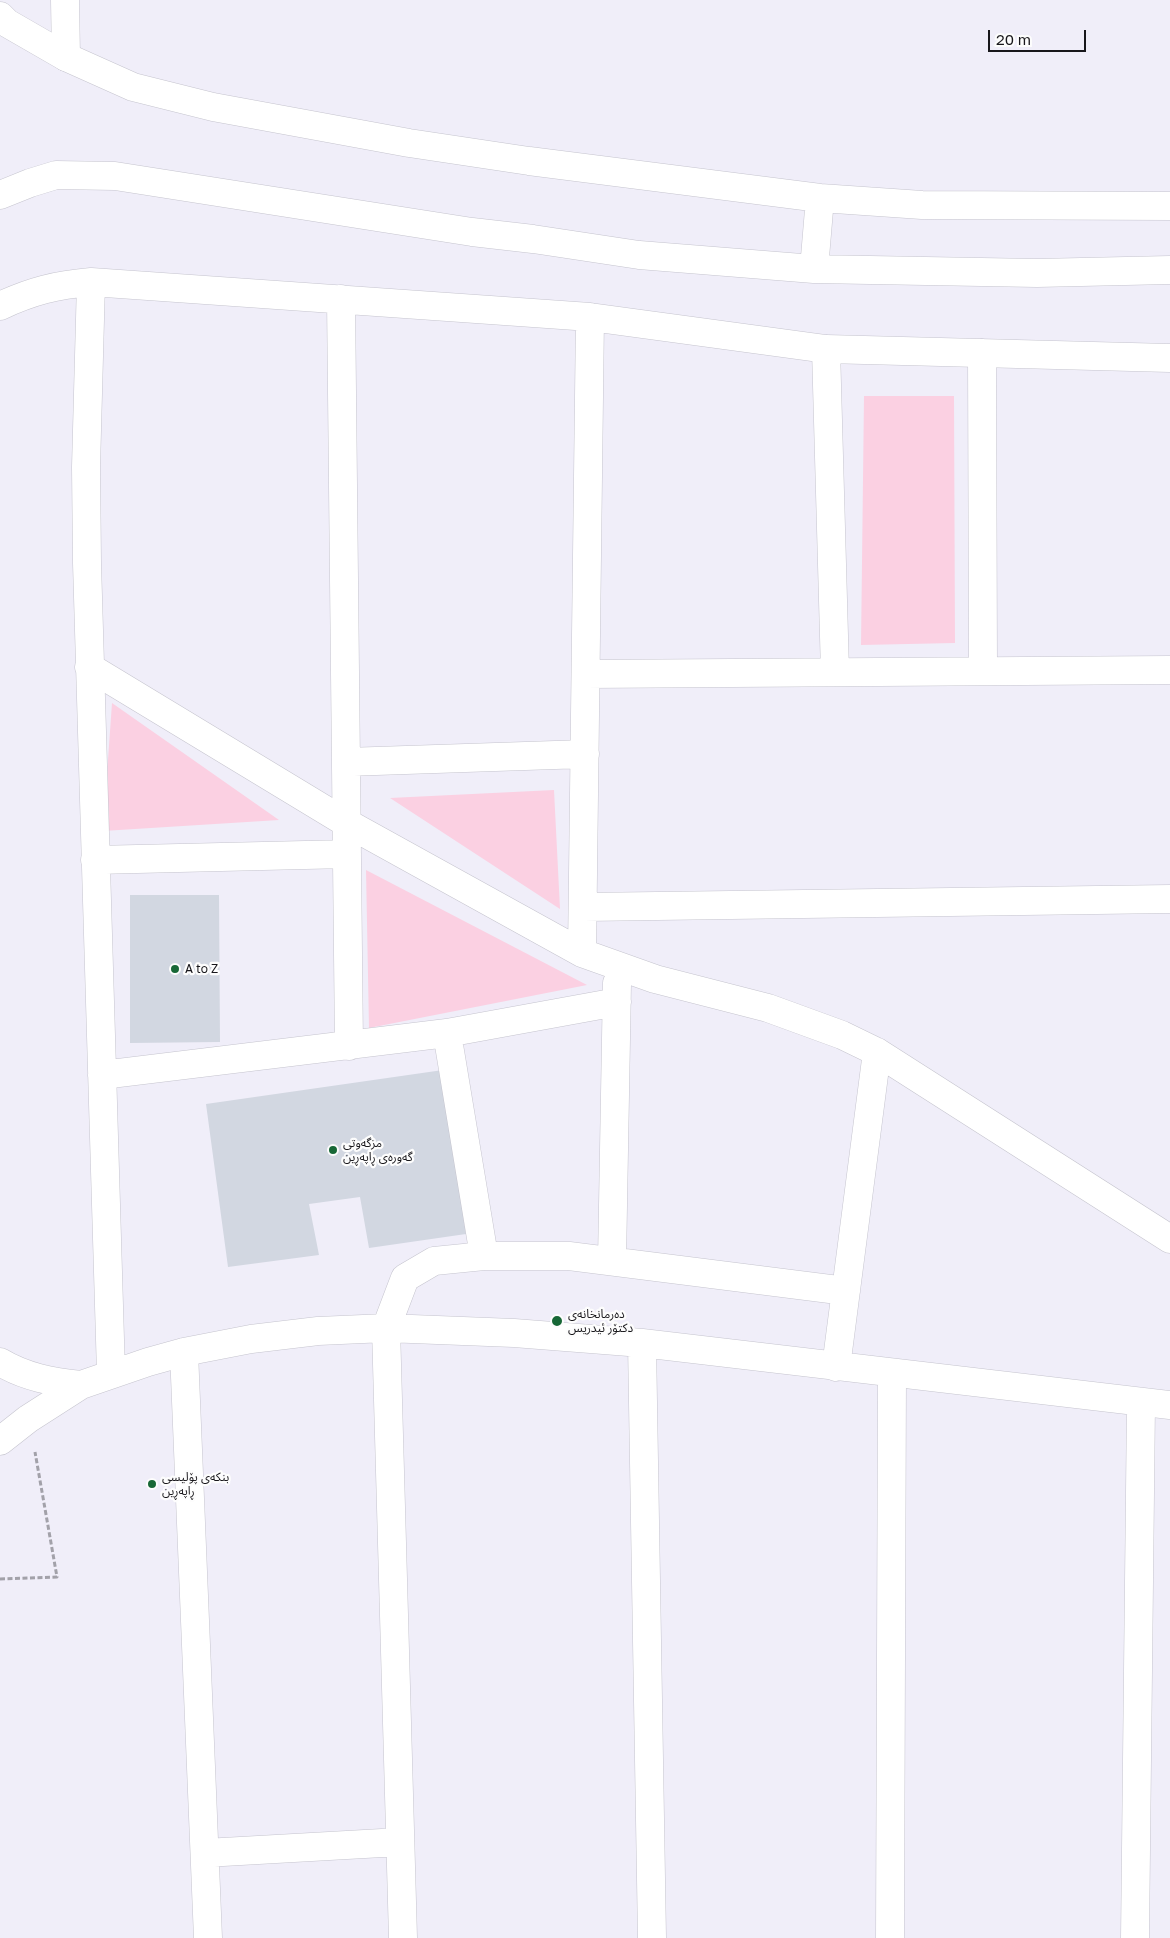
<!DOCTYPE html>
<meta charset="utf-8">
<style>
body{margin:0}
#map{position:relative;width:1170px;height:1938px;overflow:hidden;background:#f0eef9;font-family:"Golos Text",sans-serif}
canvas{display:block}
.scale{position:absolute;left:988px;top:30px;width:98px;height:22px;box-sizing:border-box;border:2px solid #18171b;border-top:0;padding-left:6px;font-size:15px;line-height:18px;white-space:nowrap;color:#18171b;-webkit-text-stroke:4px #fdfdfd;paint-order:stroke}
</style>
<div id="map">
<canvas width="1170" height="1938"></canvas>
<div class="scale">20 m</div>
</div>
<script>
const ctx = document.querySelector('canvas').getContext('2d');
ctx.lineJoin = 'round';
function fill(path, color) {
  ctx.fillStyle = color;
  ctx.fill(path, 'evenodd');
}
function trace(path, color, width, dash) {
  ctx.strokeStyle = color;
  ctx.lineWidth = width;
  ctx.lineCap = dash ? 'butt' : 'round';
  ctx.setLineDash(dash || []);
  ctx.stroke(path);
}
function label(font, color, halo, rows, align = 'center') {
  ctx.font = font + ' "Golos Text","Noto Sans Arabic",sans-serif';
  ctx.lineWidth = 4.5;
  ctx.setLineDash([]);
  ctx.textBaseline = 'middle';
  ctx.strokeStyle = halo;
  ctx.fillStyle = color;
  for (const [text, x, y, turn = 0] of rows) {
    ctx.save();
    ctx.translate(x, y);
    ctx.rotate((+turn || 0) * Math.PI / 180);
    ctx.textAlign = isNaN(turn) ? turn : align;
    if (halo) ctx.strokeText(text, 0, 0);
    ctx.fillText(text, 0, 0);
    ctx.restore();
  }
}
fill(new Path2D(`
 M864,396H954L955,643L861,645Z
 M112,703L279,820L103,831Z
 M554,790L560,909L390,798Z
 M366,870L587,985L369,1028Z`), '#fbd0e2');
fill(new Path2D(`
 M130,895H219L220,1042L130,1043Z
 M443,1070L466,1234L369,1248L360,1197L309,1204L319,1255L228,1267L206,1104Z`), '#d2d7e1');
const minor = new Path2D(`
 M65,0L66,57
 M91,282L86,467L87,563L111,1373
 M341,299L349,1046
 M0,306C32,291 56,285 91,282L590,317L826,349L1170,358
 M826,349L835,672
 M982,353L983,671
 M89,667L345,822L582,953L655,979L768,1008L842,1035L877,1052L1170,1239
 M586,674L1170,670
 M346,762L585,754
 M95,860L347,854
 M584,907L1170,899
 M582,953L590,317
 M447,1033L484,1256
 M102,1075L447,1033L617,1002
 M612,1261L617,983
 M642,1343L652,1938
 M184,1352L208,1938
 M0,1362C25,1377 52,1382 81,1385
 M836,1367L877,1052
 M0,1441L28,1419L81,1385L148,1362L184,1352L251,1339L318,1331L386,1328L514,1333L642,1343L1170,1405
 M205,1853L400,1842
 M403,1938L386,1328L405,1278L434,1261L484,1256H569L846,1291
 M890,1938L892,1373
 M1135,1938L1141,1403`);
const major = new Path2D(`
 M0,16L7,23L66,57L133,87L213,107L409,143L529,161L820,198L922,205L1170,206
 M0,195L30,183L56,175L115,176L472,232L533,239L639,255L814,269L1037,273L1170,270
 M814,269L820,198`);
trace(minor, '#c5c4ce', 29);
trace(major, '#c5c4ce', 29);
trace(new Path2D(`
 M0,1579L57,1577L35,1452`), '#a2a1a9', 3, [5, 2.5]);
trace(minor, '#fff', 28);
trace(major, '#fff', 28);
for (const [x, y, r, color] of [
 [175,969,5,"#176736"],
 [333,1150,5,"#176736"],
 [557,1321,6,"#176736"],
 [152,1484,5,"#176736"]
]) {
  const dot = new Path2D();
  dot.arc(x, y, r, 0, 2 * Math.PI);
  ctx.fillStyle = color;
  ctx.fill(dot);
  trace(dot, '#fdfdfd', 2);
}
label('12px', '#18171b', '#fdfdfd', [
 ["A to Z",185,969],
 ["مزگەوتی",343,1143],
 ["گەورەی ڕاپەڕین",343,1157],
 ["دەرمانخانەی",568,1314],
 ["دکتۆر ئیدریس",568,1328],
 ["بنکەی پۆلیسی",162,1477],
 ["ڕاپەڕین",162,1491]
], 'left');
</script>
